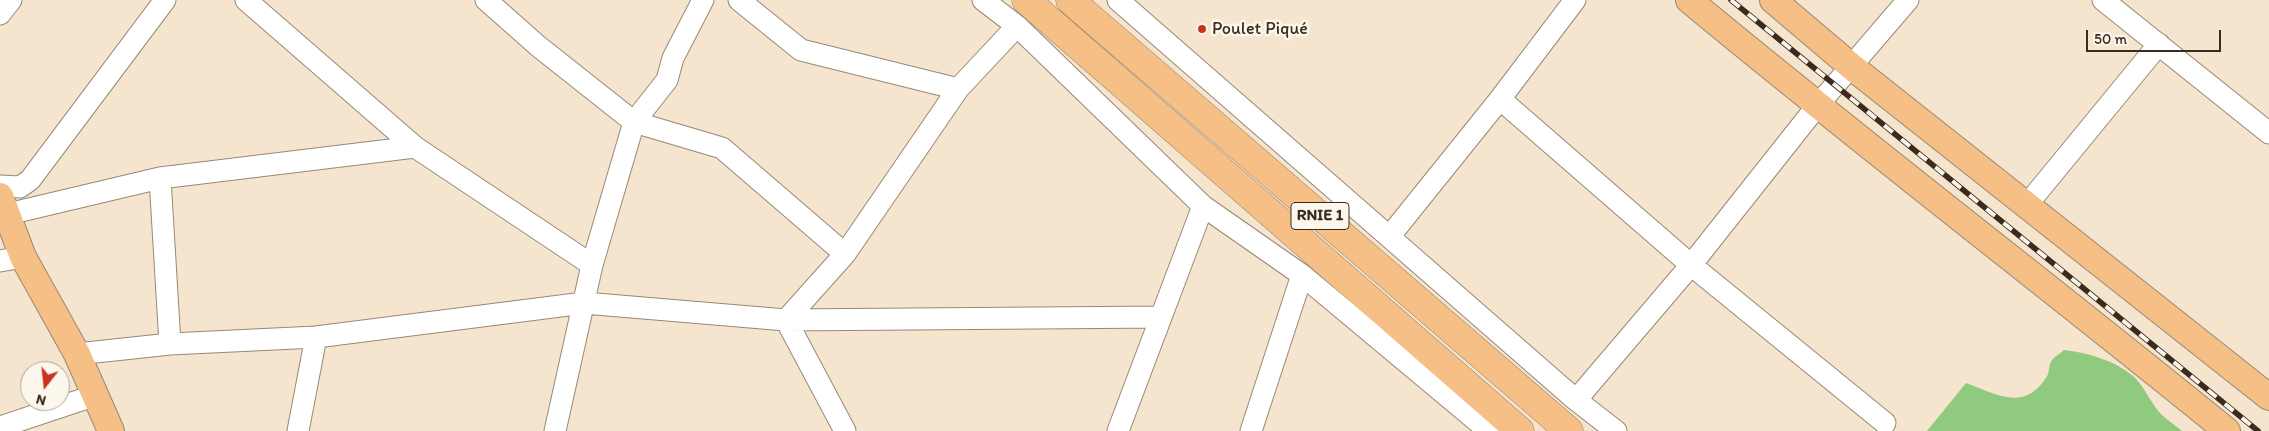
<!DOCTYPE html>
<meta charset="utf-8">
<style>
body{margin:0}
#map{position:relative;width:2269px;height:431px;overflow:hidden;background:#f6e5ce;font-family:Itim,sans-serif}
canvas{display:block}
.north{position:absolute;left:20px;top:361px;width:50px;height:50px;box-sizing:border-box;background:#fbf7ec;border:1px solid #aea59a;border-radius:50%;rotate:196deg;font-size:14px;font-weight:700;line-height:20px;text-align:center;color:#3b2a1e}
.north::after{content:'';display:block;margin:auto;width:18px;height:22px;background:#c8321e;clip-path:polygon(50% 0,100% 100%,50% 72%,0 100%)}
.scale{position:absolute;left:2086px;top:30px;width:135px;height:22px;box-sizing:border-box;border:2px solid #3b2a1e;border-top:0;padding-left:6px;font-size:15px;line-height:18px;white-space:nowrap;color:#3b2a1e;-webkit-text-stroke:4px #fbf7ec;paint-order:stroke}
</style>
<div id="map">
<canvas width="2269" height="431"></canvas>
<div class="north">N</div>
<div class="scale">50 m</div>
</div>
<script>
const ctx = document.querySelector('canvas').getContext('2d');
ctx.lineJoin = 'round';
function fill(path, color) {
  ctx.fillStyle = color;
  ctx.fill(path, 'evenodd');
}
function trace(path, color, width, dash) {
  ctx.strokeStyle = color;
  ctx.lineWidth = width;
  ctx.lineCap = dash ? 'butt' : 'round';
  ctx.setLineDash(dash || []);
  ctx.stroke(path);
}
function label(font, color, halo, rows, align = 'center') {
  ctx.font = font + ' Itim,sans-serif';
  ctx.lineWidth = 5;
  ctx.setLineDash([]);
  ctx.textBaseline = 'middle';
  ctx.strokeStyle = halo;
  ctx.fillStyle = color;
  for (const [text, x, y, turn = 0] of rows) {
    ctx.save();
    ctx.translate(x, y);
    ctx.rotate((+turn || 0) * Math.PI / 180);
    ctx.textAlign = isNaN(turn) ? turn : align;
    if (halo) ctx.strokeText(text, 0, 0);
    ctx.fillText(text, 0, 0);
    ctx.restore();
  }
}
fill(new Path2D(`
 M2064,350C2088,353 2114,360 2133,376C2143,385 2148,397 2156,408C2162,417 2174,424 2182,431H1927L1966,383C1997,394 2023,412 2046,378C2050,373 2048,365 2052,360C2055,356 2061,353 2064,350Z`), '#8fca7e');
const minor = new Path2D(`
 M246,0L415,147L592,265
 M486,0L538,46L634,122L722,148L845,254
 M739,0L801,50L958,89
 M983,0L1017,26L1203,206L1302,275L1489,431
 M1118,0L1576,400L1616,431
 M2103,0L2269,133
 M0,14L11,0
 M1500,99L1691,265L1885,423
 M160,178L170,344
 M0,186L20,187L30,180L165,0
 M2026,206L2159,44
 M8,214L160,178L415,147
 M1389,237L1500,99L1575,0
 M0,261L23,257
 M786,320L845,254L958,89L1017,26
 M786,320L845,431
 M77,354L170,344L316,337L584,303L786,320L1161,317
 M1576,400L1691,265L1817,106L1908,0
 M0,427L96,395
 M298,431L316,337
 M555,431L592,265L634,122L667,80L673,58L703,0
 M1118,431L1203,206
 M1251,431L1302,275`);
const major = new Path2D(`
 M1689,0C1866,147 2049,286 2227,431
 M1773,0L1852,67L2269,397
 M0,196L23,257L77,354L111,431`);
const highway = new Path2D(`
 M1026,0L1520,431
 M1070,0L1569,431`);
trace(minor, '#988876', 23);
trace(major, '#988876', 28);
trace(highway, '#988876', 29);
trace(minor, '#fff', 21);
trace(major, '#f5bf86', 26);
trace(highway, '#f5bf86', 28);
const rail = new Path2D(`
 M1731,0L2258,431`);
trace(rail, '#3b2a1e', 5.5);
trace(rail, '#fbf7ec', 4, [11]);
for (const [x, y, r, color] of [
 [1202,29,5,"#c8321e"]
]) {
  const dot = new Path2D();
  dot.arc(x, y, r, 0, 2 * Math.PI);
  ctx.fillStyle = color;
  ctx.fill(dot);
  trace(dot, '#fbf7ec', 2);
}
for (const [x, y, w] of [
 [1320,216,58]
]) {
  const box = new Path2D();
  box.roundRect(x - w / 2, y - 13.5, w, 27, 4);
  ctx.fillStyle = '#fbf7ec';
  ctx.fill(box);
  trace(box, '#3b2a1e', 1);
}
label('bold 16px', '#3b2a1e', null, [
 ["RNIE 1",1320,216]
]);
label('18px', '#3b2a1e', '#fbf7ec', [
 ["Poulet Piqué",1212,29]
], 'left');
</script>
